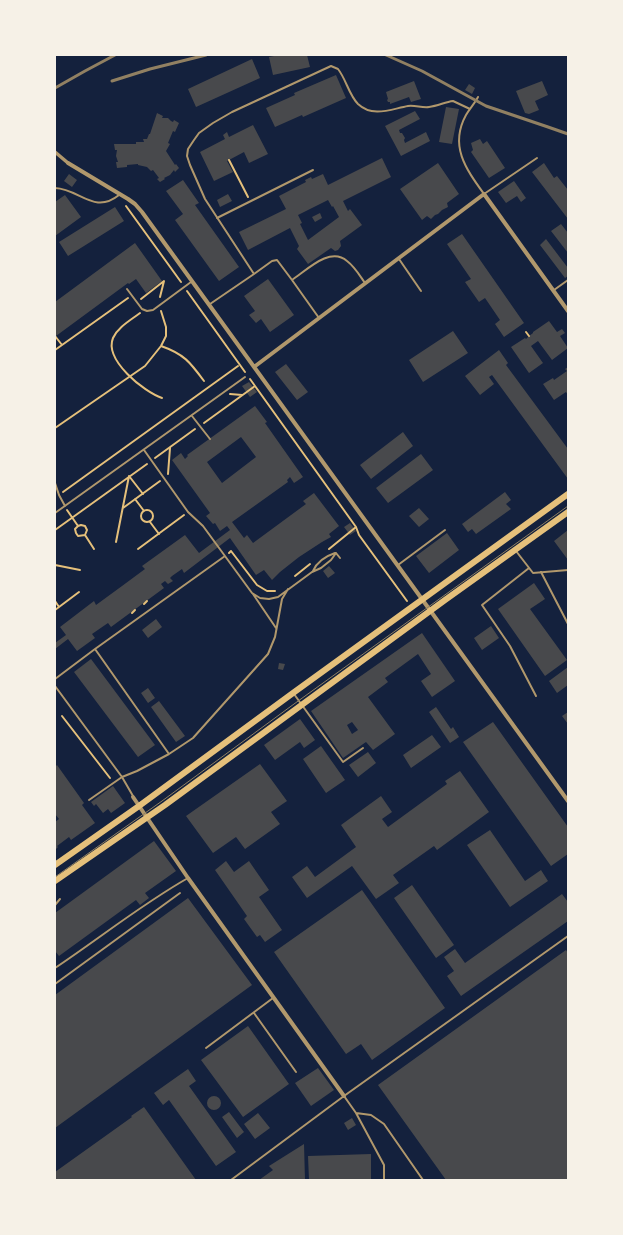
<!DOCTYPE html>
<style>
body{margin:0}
#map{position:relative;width:623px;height:1235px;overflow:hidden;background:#14213d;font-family:Overpass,sans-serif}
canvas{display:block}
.frame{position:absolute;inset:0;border:56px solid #f6f1e7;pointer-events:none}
</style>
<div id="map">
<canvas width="623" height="1235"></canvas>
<div class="frame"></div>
</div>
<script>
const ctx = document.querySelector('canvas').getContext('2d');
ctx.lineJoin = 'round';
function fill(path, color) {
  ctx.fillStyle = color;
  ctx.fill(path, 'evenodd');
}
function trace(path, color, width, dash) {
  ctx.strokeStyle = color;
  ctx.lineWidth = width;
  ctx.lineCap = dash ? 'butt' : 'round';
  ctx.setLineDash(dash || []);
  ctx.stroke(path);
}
fill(new Path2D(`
 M279,55H307L310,67L273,75L269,57Z
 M252,59L260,78L196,107L188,89Z
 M336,75L346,98L303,117L302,115L275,127L266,108L295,95L294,93Z
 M414,81L421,99L411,102L409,97L390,104V102H388L387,100L388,99L386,92Z
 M542,81L548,95L535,101L539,110L529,114L525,113L516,91Z
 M469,84L475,88L472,94L465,90Z
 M446,107L459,109L452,144L439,142Z
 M415,111L420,119L399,130L400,133H402L405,138L404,140L405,143L426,132L430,141L401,156L385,126Z
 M157,113L163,116L162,118H168L171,121L173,122L174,120L179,123L175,132L173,131L168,143L170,144L166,151L175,165L176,164L179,168L175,172L174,170L170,175L164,178L165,179L160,182L157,179L159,178L153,170L151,171L147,167L138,165V164L127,165V167L117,168L116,162H118L116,156L117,150H115L114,144H136V142H144L143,139H147L149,134H150Z
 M253,125L268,154L249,163L244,152L229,160L227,161L233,172L214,181L200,152L225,139L223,135L227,132L229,137Z
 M480,139L483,144L487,141L505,168L489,178L471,152L473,150L471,143Z
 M382,158L391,177L343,201L348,211L350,209L362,225L340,241L341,246L338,250L335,251L331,248L308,264L297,249L299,246L290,228L248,250L239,232L286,209L279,196L306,182L305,180L311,177L312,179L323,174L328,185ZM328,200L332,207L333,206L339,217L308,240L300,224L302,223L298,215Z
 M438,163L459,194L447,203L448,207L442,210L438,214L435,215L431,219L427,216L422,220L400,189Z
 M544,163L554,178L557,176L568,190V219L532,172Z
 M69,174L77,180L72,187L64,181Z
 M183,180L199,203L195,205L239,267L219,281L175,220L183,214L166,191Z
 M514,181L526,198L521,202L517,196L506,203L498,192Z
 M228,194L232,201L220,207L217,200Z
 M65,195L81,217L55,236V202Z
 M115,207L124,221L68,256L59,242Z
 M320,213L322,218L315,222L312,217Z
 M561,224L568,233V253L551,231Z
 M462,234L524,323L504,337L495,324L500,320L485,298L479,302L465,282L471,279L447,244Z
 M546,239L568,268V276L565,278L540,245Z
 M135,243L162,281L146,293L136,279L129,284L128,283L56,336L55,334V302Z
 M268,279L294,315L270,332L261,319L256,323L249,315L255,311L244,296Z
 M549,321L557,332L562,329L565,333L560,336L568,348L552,360L538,341L531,346L543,363L529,373L511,347L525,338L526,339L529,336L533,333V332Z
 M453,331L468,353L423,382L409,360Z
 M499,350L508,363L506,365L568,449V479L492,375L489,377L494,384L480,395L465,376Z
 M286,364L308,392L297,400L275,372Z
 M568,367V395L566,392L554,400L543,384L553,378L554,380L567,371L565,369Z
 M249,382L257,392L250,397L242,386Z
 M255,406L267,422L265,423L303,477L294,483L290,477L287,480L288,482L232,522L244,538L247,535L253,543L306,504L303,501L314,493L339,526L329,534L331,537L322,542L299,557L280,572L272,580L264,570L256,575L230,538L184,573L182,569L172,576L170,578L173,581L168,584L165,581L161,584L164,588L111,627L108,623L92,634L95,638L77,651L68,639L55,649V643L66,635L60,627L94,601L96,605L122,586L145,569L142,566L185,535L199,553L230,530L227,526L220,531L215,523L213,524L206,516L210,513L172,460L181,453L185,459L188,456L187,455ZM241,437L256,457L222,483L207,462Z
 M403,432L413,446L371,479L360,465Z
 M421,454L433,470L388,503L376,488Z
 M505,492L511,500L506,504L511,509L476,534L472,529L468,532L462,524Z
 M419,508L429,519L419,527L409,516Z
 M350,523L356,531L350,535L344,527Z
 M568,530V560L554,541Z
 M447,533L459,550L429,573L416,556Z
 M329,566L335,573L328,578L323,571Z
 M534,583L545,599L530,609L567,660L545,676L498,609Z
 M156,619L162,627L148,638L142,630Z
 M491,626L499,638L482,650L474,638Z
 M422,633L455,681L432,697L421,681L431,674L418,654L385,678L388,682L368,697L395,734L373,750L366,742L343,758L311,711ZM352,722L358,730L352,734L347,725Z
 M91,659L155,745L138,757L74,672Z
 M279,663L285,664L283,670L278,669Z
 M568,667V685L557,693L549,681Z
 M148,688L155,698L148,703L141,693Z
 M159,701L185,736L176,742L151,707Z
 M436,707L451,729L453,727L459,737L450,743L429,712Z
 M568,712V724L562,716Z
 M300,719L315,740L304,748L300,742L275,760L264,745Z
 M493,722L568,827V854L551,866L463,742Z
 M432,735L441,747L411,768L403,755Z
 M321,746L345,780L326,793L303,759Z
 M368,752L376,763L358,777L349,765Z
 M260,764L287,801L271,812L280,824L245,849L236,837L213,853L186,816Z
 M57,765L84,803L82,805L95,823L71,840L69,837L57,846L58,847L55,850V822L59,819L55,814V767Z
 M460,771L489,812L437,850L434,846L393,875L399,883L376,899L352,866L307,898L292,877L307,866L315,877L356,847L341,825L381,796L392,812L382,819L388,827L447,784L445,781Z
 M113,786L125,803L111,813L108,809L103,813L96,804L94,806L91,802Z
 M490,830L525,881L541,870L548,881L510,907L467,845Z
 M154,841L176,871L145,893L149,898L140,905L136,900L59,956L55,951V913Z
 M226,861L234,872L249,861L269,890L259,897L282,930L265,942L260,935L257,937L244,919L247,916L215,870Z
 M412,885L454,945L436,958L394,898Z
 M362,890L445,1008L372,1060L361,1044L346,1054L274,952Z
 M562,894L568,902V921L461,996L447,976L454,971L444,957L455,949L465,963Z
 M188,898L252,985L55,1128V995Z
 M566,950L568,953V1180H446L378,1085Z
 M248,1026L289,1084L243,1117L201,1060Z
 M318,1068L334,1090L311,1106L295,1083Z
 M188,1069L196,1081L189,1086L236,1152L216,1166L169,1100L163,1105L154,1093Z
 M207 1103a7 7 0 1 1 14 0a7 7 0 1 1-14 0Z
 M144,1107L196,1180H55V1172L132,1117L131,1116Z
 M229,1112L244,1132L237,1138L222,1117Z
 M258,1113L270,1128L255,1139L244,1124Z
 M352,1118L356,1125L348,1130L344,1123Z
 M304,1144L305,1180H259L273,1170L269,1166Z
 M371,1154V1180H309L308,1156Z`), '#48494c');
trace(new Path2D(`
 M229,160L248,197
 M126,206L181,282
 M187,291L245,372
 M141,299L164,281L160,297
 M140,313C131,320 118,327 113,338C104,360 144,392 162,398
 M526,332L529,336
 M55,336L62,345
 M161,346C184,354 190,362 204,381
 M55,350L128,298
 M250,379L356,527L359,535L407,601
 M230,394L242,395
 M204,423L255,386
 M55,428L145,366L161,346L166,336V327L161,311
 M155,458L195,429
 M168,474L170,448
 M63,492L238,366
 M135,499L144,511
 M123,508L160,481
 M141 516a6 6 0 1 1 12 0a6 6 0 1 1-12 0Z
 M67,510L78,526
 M150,522L159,534
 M55,530L147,464
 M85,535L78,536L76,533L75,529L78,526L81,525L85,526L87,530L85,535L94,549
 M116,542L129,476L143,494
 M138,549L184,515
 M329,549L356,527
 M229,553L231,551L257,585L267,591H275
 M55,565L80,570
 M295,576L310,564
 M55,601L59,607
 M144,604L147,601
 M55,610L79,592
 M132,613L135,610
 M62,716L110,778`), '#e5c07b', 2);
trace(new Path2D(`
 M478,97C475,103 470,108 466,115C449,146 466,169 484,194L537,158
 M55,188C80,189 94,215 119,195
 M217,218L313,170
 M399,259L421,291
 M292,280L319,318
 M365,283C360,276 355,267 347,261C330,246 307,270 292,280L277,260L272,261L254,274L205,199L190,165L187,156L188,149L194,140L199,133L213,123L232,112L331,66L338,69C346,79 349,95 358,104C373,118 391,109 408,106C415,105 422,108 429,107C438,106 445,102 453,101L470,109
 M127,289L142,309L147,311L153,310L191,282
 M554,290L568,280
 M210,304L254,274
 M192,416L210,439
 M144,450L188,512L203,526L252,593L260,598L269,599L278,597L312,572L321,568L331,560L336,553
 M55,483L59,495L65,506
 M55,513L245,377
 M516,551L533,573L568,570
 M336,553L340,558
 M398,565L445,530
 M529,568L482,605L510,646L536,696
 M313,571C317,562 326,556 335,553
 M541,572L568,624
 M253,594L276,628
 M95,649L169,754
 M55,679L95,649L225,556
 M55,686L122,777L133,796
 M294,694L343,762L363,748
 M89,800L122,777L137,771L169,754L193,738L268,654L275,637L282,599L288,589
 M55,905L60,899
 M55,968C100,938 142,904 188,878
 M55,984L180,893
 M254,1013L296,1072
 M206,1048L273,998
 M344,1096L356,1113L384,1165V1180
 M356,1113L371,1115L384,1124L423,1180
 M231,1180L344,1096L568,936`), '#b1986c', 2);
trace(new Path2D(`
 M55,152L68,163`), '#b1986c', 3.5);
trace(new Path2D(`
 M68,163L128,199L135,204L142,212L568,801
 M254,367L484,194L568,311
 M133,797L188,878L344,1096`), '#b1986c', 4);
trace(new Path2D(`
 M55,865L139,806L293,693L568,494
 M55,881L165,805L445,600L568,512`), '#e5c07b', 6);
trace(new Path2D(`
 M55,877L162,801L294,704L568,506`), '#918062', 1);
trace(new Path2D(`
 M386,55L422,71L486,106L548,127L568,134
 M112,81L150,69L206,55
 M55,88L85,71L115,55`), '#918062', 3);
</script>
